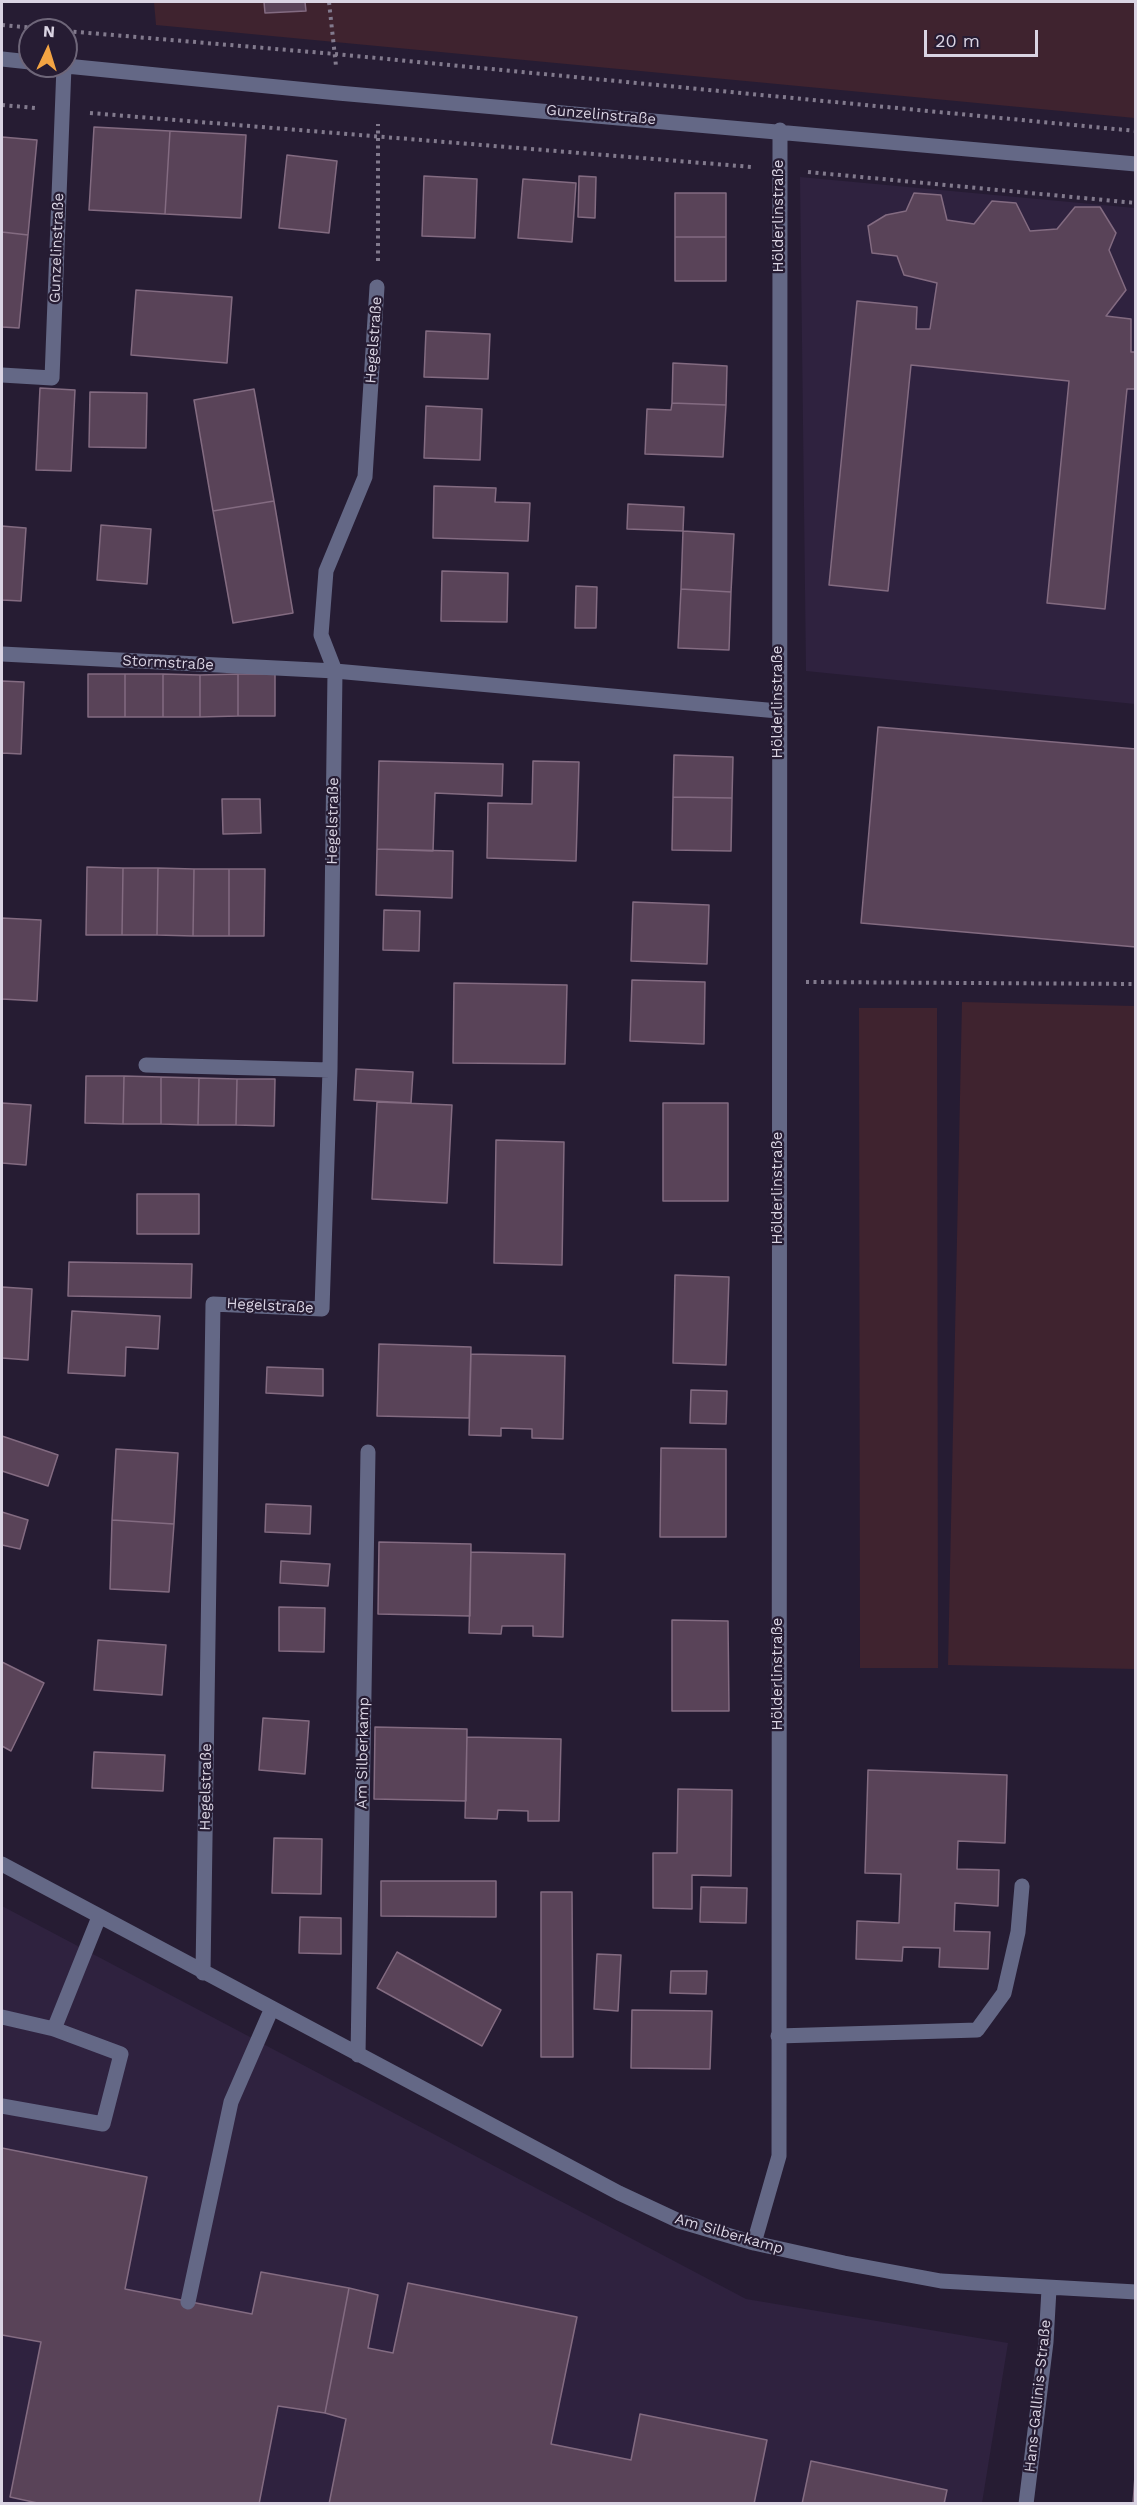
<!DOCTYPE html>
<meta charset="utf-8">
<style>
body{margin:0}
#map{position:relative;width:1137px;height:2505px;overflow:hidden;background:#261c33;font-family:"Work Sans",sans-serif}
canvas{display:block}
.frame{position:absolute;inset:0;border:3px solid #dad4e3;pointer-events:none}
.north{position:absolute;left:18px;top:18px;width:60px;height:60px;box-sizing:border-box;background:#261c33;border:2px solid #6e6679;border-radius:50%;rotate:4deg;font-size:16px;font-weight:700;line-height:24px;text-align:center;color:#dad4e3}
.north::after{content:'';display:block;margin:auto;width:21px;height:27px;background:#f3a443;clip-path:polygon(50% 0,100% 100%,50% 72%,0 100%)}
.scale{position:absolute;left:924px;top:30px;width:114px;height:27px;box-sizing:border-box;border:3px solid #dad4e3;border-top:0;padding-left:8px;font-size:18px;line-height:21px;white-space:nowrap;color:#dad4e3;-webkit-text-stroke:4px #261c33;paint-order:stroke}
</style>
<div id="map">
<canvas width="1137" height="2505"></canvas>
<div class="frame"></div>
<div class="north">N</div>
<div class="scale">20 m</div>
</div>
<script>
const ctx = document.querySelector('canvas').getContext('2d');
ctx.lineJoin = 'round';
function fill(path, color) {
  ctx.fillStyle = color;
  ctx.fill(path, 'evenodd');
}
function trace(path, color, width, dash) {
  ctx.strokeStyle = color;
  ctx.lineWidth = width;
  ctx.lineCap = dash ? 'butt' : 'round';
  ctx.setLineDash(dash || []);
  ctx.stroke(path);
}
function label(font, color, halo, rows, align = 'center') {
  ctx.font = font + ' "Work Sans",sans-serif';
  ctx.lineWidth = 4.5;
  ctx.setLineDash([]);
  ctx.textBaseline = 'middle';
  ctx.strokeStyle = halo;
  ctx.fillStyle = color;
  for (const [text, x, y, turn = 0] of rows) {
    ctx.save();
    ctx.translate(x, y);
    ctx.rotate((+turn || 0) * Math.PI / 180);
    ctx.textAlign = isNaN(turn) ? turn : align;
    if (halo) ctx.strokeText(text, 0, 0);
    ctx.fillText(text, 0, 0);
    ctx.restore();
  }
}
fill(new Path2D(`
 M800,177L1135,208V704L806,671Z
 M2,1906L746,2299L1008,2343L982,2503H2Z`), '#2f223f');
fill(new Path2D(`
 M154,2H1135V118L156,25Z
 M962,1002L1135,1006V1669L948,1665Z
 M859,1008H937L938,1668H860Z`), '#3f232f');
const building = new Path2D(`
 M264,2H305L306,11L265,13Z
 M94,127L170,131L165,214L89,210Z
 M170,131L246,135L241,218L165,214Z
 M2,137L37,140L28,235L2,232Z
 M287,155L337,161L329,233L279,228Z
 M424,176L477,179L475,238L422,236Z
 M579,176L596,177L595,218L578,217Z
 M523,179L576,183L572,242L518,238Z
 M675,193H726V237H675Z
 M914,193L941,195L947,220L974,224L992,201L1016,203L1030,231L1057,229L1075,207H1100L1116,233L1109,250L1126,290L1106,316L1131,319V352H1136V389H1127L1105,609L1047,603L1069,381L911,365L888,591L829,585L857,301L917,307L916,329H930L937,283L904,275L897,256L872,253L868,226L886,215L906,211Z
 M2,232L28,235L19,328L2,327Z
 M675,237H726V281H675Z
 M136,290L232,297L227,363L131,355Z
 M426,331L490,334L488,379L424,377Z
 M673,363L727,366L726,405L672,403Z
 M40,388L75,390L71,471L36,470Z
 M254,389L274,501L213,511L194,400Z
 M90,392L147,393L146,448L89,447Z
 M672,403L726,405L723,457L645,454L647,409L671,410Z
 M426,406L482,409L480,460L424,458Z
 M434,486L496,488L495,502L530,503L528,541L433,538Z
 M274,501L293,613L233,623L213,511Z
 M628,504L684,507L683,531L627,529Z
 M101,525L151,529L147,584L97,580Z
 M2,526L26,528L21,601L2,600Z
 M683,531L734,534L731,592L681,589Z
 M442,571L508,573L507,622L441,621Z
 M576,586L597,587L596,628H575Z
 M681,589L731,592L729,650L678,648Z
 M88,674H125V717H88Z
 M125,674H163V717H125Z
 M163,674L200,675V717H163Z
 M238,674H275V716H238Z
 M238,674V716L200,717V675Z
 M2,681L24,682L21,754L2,753V776Z
 M878,727L1136,749V947L861,923Z
 M674,755L733,757L732,798L673,797Z
 M379,761L503,764L502,796L435,793L433,851L377,849Z
 M533,761L579,762L576,861L487,858L488,803L532,804Z
 M673,797L732,798L731,851L672,850Z
 M222,799H260L261,833L223,834Z
 M377,849L453,851L452,898L376,895Z
 M87,867L123,868L122,935H86Z
 M123,868H158L157,935H122Z
 M158,868L194,869L193,936L157,935Z
 M194,869H229V936H193Z
 M229,869H265L264,936H229Z
 M633,902L709,905L707,964L631,961Z
 M384,910L420,911L419,951L383,950Z
 M2,918L41,920L37,1001L2,999Z
 M632,980L705,982L704,1044L630,1041Z
 M454,983L567,985L565,1064L453,1063Z
 M356,1069L413,1072L411,1103L354,1100Z
 M86,1076H124L123,1124L85,1123Z
 M124,1076L161,1077V1124H123Z
 M161,1077L199,1078L198,1125L161,1124Z
 M199,1078L237,1079L236,1125H198Z
 M237,1079H275L274,1126L236,1125Z
 M377,1102L452,1105L447,1203L372,1199Z
 M2,1103L31,1105L26,1165L2,1163Z
 M663,1103H728V1201H663Z
 M496,1140L564,1142L562,1265L494,1263Z
 M137,1194H199V1234H137Z
 M69,1262L192,1264L191,1298L68,1296Z
 M675,1275L729,1277L726,1365L673,1363Z
 M2,1287L32,1289L28,1360L2,1358Z
 M72,1311L160,1316L158,1349L126,1347L125,1376L68,1373Z
 M379,1344L471,1347L469,1418L377,1416Z
 M471,1354L565,1356L563,1439L532,1438V1429L501,1428V1436L469,1435Z
 M267,1367L323,1369V1396L266,1393Z
 M691,1390L727,1391L726,1424L690,1423Z
 M2,1436L58,1455L48,1486L2,1471Z
 M661,1448L726,1449V1537H660Z
 M116,1449L178,1453L174,1524L112,1520Z
 M266,1504L311,1506L310,1534L265,1532Z
 M2,1512L28,1520L20,1549L2,1545Z
 M112,1520L174,1524L169,1592L110,1589Z
 M379,1542L471,1544L470,1616L378,1614Z
 M471,1552L565,1554L563,1637L533,1636V1626H502L501,1634L469,1633Z
 M281,1561L330,1564L328,1586L280,1583Z
 M279,1607L325,1608L324,1652L279,1651Z
 M672,1620L728,1621L729,1711H672Z
 M98,1640L166,1645L162,1695L94,1690Z
 M2,1662L44,1683L11,1751L2,1746Z
 M263,1718L309,1721L305,1774L259,1770Z
 M375,1727L467,1729L466,1801L374,1799Z
 M467,1737L561,1739L559,1821H528V1811L498,1810L497,1819L465,1818Z
 M94,1752L165,1755L163,1791L92,1788Z
 M868,1770L1007,1775L1005,1843L958,1841L957,1869L999,1870L998,1906L955,1903L954,1931L990,1932L988,1969L939,1967L940,1948L903,1947L902,1961L856,1959L857,1921L899,1923L901,1874L865,1873Z
 M678,1789L732,1790L731,1876L692,1875V1909L653,1908V1853H677Z
 M274,1838L322,1839L321,1894L272,1893Z
 M381,1881H496V1917L381,1916Z
 M701,1887L747,1888L746,1923L700,1922Z
 M541,1892H572L573,2057H541Z
 M300,1917L341,1918V1954L299,1953Z
 M397,1952L501,2010L482,2046L377,1988Z
 M597,1954L621,1955L618,2011L594,2009Z
 M671,1971H707L706,1994L670,1993Z
 M632,2010L712,2011L710,2069L631,2068Z
 M2,2148L147,2177L125,2289L252,2314L261,2272L349,2288L325,2413L278,2406L259,2504H42L10,2497L41,2342L2,2335Z
 M408,2283L577,2317L551,2444L631,2460L640,2414L767,2440L754,2504H329L346,2419L325,2413L349,2288L378,2295L368,2348L393,2353Z
 M811,2461L947,2490L944,2504H802Z
 M1135,2476L1136,2504H1133Z`);
fill(building, '#594358');
trace(building, '#836b81', 1.5);
trace(new Path2D(`
 M329,2L336,66
 M2,25L56,30
 M66,31L335,54L1136,131
 M2,105L35,108
 M90,113L752,167
 M808,172L1136,203
 M378,261V124
 M806,982L1136,984`), '#827a8d', 4, [3, 4.5]);
trace(new Path2D(`
 M2,59L30,62
 M66,66L338,93L1136,164
 M2,375L52,378L64,66
 M2,654L335,671L778,711
 M146,1065L330,1070
 M2,1864L619,2193L679,2221L754,2243L844,2263L941,2281L1136,2292
 M203,1973L213,1304L322,1309L330,1070L335,671L321,635L326,571L365,477L377,287
 M2,2017L54,2029L121,2054L103,2124L2,2106
 M54,2029L99,1917
 M778,2036L977,2030L1004,1993L1018,1932L1022,1886
 M358,2055L368,1452
 M754,2243L779,2156L780,130
 M188,2302L231,2102L272,2008
 M1026,2504L1046,2342L1049,2289`), '#646886', 15);
label('15px', '#dad4e3', '#261c33', [
 ["Gunzelinstraße",601,115,5],
 ["Hölderlinstraße",779,216,-90],
 ["Gunzelinstraße",57,248,-88],
 ["Hegelstraße",374,340,-86],
 ["Stormstraße",168,663,3],
 ["Hölderlinstraße",778,702,-90],
 ["Hegelstraße",333,821,-89],
 ["Hölderlinstraße",778,1188,-90],
 ["Hegelstraße",270,1306,3],
 ["Hölderlinstraße",778,1674,-90],
 ["Am Silberkamp",363,1753,-89],
 ["Hegelstraße",206,1787,-89],
 ["Am Silberkamp",729,2234,16],
 ["Hans-Gallinis-Straße",1038,2396,-84]
]);
</script>
